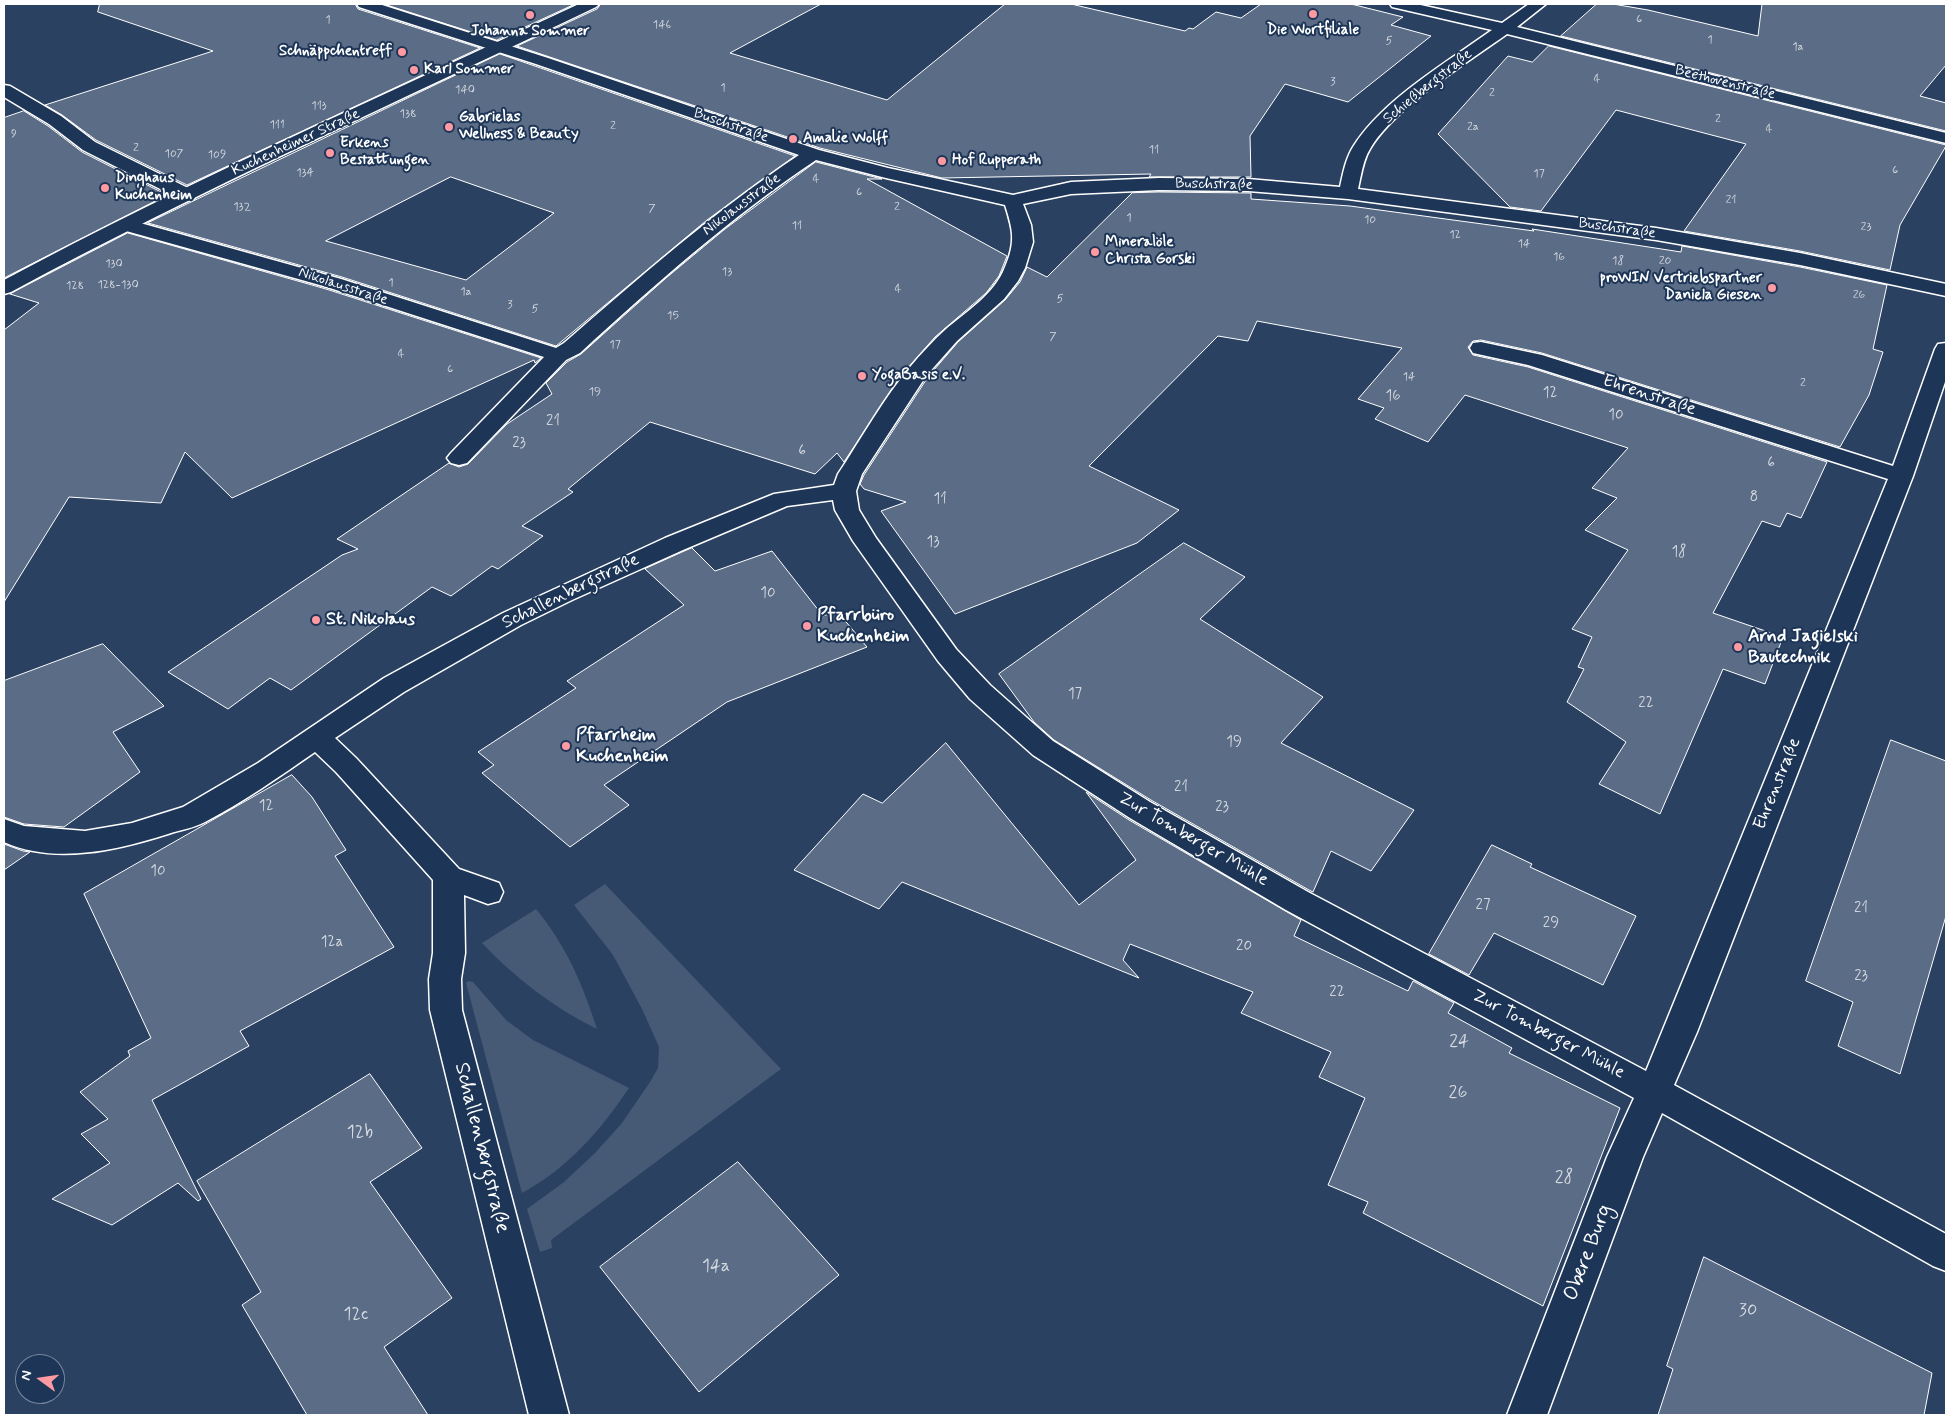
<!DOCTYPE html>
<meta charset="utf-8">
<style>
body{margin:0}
#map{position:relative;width:1950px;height:1419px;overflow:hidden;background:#2a4161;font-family:Mynerve,sans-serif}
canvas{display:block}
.frame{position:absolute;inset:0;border:5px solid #fff;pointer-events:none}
.north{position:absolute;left:15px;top:1354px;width:50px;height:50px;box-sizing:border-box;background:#1d3557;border:1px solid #77869a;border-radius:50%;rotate:284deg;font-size:14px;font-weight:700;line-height:20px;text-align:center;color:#fff}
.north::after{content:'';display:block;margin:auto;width:18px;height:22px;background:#ff9aa2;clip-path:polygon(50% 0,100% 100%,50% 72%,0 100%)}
</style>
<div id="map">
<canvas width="1950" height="1419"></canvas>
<div class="frame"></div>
<div class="north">N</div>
</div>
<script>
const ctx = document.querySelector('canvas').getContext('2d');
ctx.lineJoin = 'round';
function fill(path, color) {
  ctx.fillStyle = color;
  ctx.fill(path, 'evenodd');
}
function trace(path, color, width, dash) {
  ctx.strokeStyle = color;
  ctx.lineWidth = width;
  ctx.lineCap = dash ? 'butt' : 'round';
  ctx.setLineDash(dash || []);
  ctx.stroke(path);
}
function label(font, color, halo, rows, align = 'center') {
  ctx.font = font + ' Mynerve,sans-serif';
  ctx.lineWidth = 4;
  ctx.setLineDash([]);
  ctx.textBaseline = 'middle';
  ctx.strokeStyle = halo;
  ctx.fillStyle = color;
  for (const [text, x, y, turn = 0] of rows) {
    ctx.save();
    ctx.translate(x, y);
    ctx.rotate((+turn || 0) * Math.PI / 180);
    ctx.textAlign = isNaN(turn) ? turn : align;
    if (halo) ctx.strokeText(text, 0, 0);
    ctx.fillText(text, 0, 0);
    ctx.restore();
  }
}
fill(new Path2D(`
 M605,884L781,1069L551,1240L552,1248L540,1252L527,1209L564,1182L595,1153L622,1123L650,1082L658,1068L659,1047L643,1011L613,955L574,905Z
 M536,909C566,945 583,985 597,1029C554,1008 515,978 482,943Z
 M468,981L473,982L506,1020L533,1040L629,1088C601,1130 567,1169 522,1193L466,983Z`), '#465975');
const building = new Path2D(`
 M100,4H355L358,9L480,48L187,185L96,140L62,115L45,105L213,51L98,12Z
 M384,4H575L497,40Z
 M601,4H821L730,53L887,100L1005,4H1071L1185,31L1189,28L1193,29L1216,12L1241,18L1261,4H1351L1403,17L1391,25L1431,36L1348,102L1285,84L1250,136L1251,177H1149L1151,174L942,178L820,148L517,46L597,9Z
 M1597,4H1613L1648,10L1758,36L1762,4H1946V65L1920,96L1946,103V131L1561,36Z
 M1549,46L1946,145V146L1900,225L1890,270L1800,251L1684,231L1746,144L1616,110L1541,211L1510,207L1438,134L1508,56L1532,62Z
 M500,54L795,156L707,220L556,346L342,277L148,223ZM451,177L554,213L466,280L326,241Z
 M24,111L48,126L82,152L167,195L4,278V118Z
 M816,162L882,179H867L1007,256L999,276L986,293L935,337L899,378L844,462L837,453L815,474L650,422L568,489L573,492L522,526L543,536L498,569L492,566L451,596L432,587L291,690L270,678L228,709L168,672L342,555L358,549L337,539L449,463L459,467L468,464L507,424L552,394L546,383L567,362L581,354L666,278L725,229Z
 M1159,192L1251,193V199L1350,206L1534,231L1532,229L1681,252L1682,246L1800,267L1887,285L1873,349L1883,352L1869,395L1840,447L1542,353L1481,340L1473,341L1468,347L1473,355L1528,367L1827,462L1801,518L1787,513L1780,527L1762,521L1713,613L1783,637L1765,684L1723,669L1660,814L1599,784L1626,742L1567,702L1584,669L1578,667L1592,637L1572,629L1628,550L1585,530L1617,498L1592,488L1628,448L1465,395L1428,442L1375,419L1384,408L1358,399L1402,348L1257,321L1248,341L1218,336L1089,466L1179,510L1137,543L955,614L881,511L906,502L864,489L860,484L864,475L928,377L958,342L1005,300L1020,282L1027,267L1047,277L1132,193Z
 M128,233L326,289L541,358L535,363L534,360L232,498L185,452L161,503L69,497L4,602V330L39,303L10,294Z
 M1184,543L1245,577L1200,619L1323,697L1281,743L1414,810L1371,871L1331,851L1313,892L1309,890L1151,800L1054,740L1034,722L999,674Z
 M692,548L715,571L772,551L823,616L837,611L867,647L727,702L604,785L629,805L570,847L482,773L494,765L478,752L576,688L567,681L684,605L645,569Z
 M103,644L164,706L113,732L140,772L64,827L24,824L4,817V681Z
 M1891,740L1946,761V916L1900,1074L1838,1046L1853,1002L1806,981Z
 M946,743L1079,905L1136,860L1086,792L1129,820L1301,920L1294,936L1408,991L1413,981L1454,1003L1448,1013L1512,1048L1509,1053L1620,1108L1543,1306L1363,1213L1368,1202L1328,1185L1365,1098L1319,1077L1331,1052L1241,1013L1253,992L1130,944L1123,960L1139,978L902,882L879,909L794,870L863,794L882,803Z
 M292,775L312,797L346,850L335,856L394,947L240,1031L249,1046L152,1100L201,1199L198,1201L178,1183L112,1225L52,1199L110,1163L81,1134L108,1119L80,1092L130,1056L128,1051L151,1038L84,894Z
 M4,844L23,851L30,852L4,870Z
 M1492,845L1532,864L1530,867L1636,916L1603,985L1494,933L1469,975L1429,954Z
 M370,1074L422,1148L370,1182L452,1298L384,1347L428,1415H307L242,1305L261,1292L197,1181Z
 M738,1162L839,1275L699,1392L600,1267Z
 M1704,1257L1932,1373L1924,1415H1658L1673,1369L1667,1366Z`);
fill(building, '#5b6c86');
trace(building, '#fff', 1);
const minor = new Path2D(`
 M357,4H379L548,58L819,150L888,168L1013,195L1071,182L1159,178L1248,179L1340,187C1343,173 1346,158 1353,147C1382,100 1447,62 1492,30L1392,7L1390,4H1416L1502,23L1529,4H1546L1517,27L1946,133V143L1507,34C1468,62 1394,108 1370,149C1363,160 1361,176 1358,189L1656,228L1800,253L1946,284V296L1800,265L1656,240L1348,199L1248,191L1159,190L1071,194L1023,204L1031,225L1033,242L1025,268L1018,281L1004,299L957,341L926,376L862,474L856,491L859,510L876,538L956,649L990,685L1053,741L1150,802L1308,892L1646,1071L1888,479L1528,365L1473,353L1470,348L1473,343L1481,342L1542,355L1893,466L1935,349L1938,344L1946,343V379L1913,476L1697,1032L1674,1085L1946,1234V1271L1933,1266L1662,1113L1643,1157L1547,1415H1507L1607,1157L1634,1098L1286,910L1130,818L1033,755L970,699L938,661L853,541L835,510L833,500L787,506L683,550L572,600L521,625L404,692L335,738L356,758L459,869L499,883L503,892L499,901L488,904L464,895L465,953L461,979L462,1010L569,1415H529L430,1010L429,979L433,953V880L336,772L315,752C279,777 243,802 205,822C194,828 180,830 168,834C118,850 55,865 4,842V819L24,826L85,831L132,823L183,807L258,763L384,678L503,613L665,538L774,494L834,485L838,474C862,438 883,399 911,366C921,354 933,341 945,330C966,312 995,294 1005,267C1016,242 1013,230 1005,205L886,178L816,160C731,217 655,284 580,353L566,360L467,463L459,465L451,463L447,458L451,453L544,357L327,287L119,229L116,225L119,221L126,219L133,221L341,279L556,348L564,343C640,277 715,211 799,155L536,64L359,7Z
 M4,85L10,86L61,116L95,142L194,191L196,195L194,199L187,201L180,199L83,150L49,124L4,97Z`);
const major = new Path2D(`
 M579,4H599L596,7C401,100 202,189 11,292L4,294V280C191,180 387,94 579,4Z`);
trace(minor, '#fff', 3);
trace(major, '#fff', 3);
fill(minor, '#1d3557');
fill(major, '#1d3557');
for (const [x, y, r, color] of [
 [1313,14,5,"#ff9aa2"],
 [530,15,5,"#ff9aa2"],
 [402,52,5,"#ff9aa2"],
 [414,70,5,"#ff9aa2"],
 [449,127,5,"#ff9aa2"],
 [793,139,5,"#ff9aa2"],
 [330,153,5,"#ff9aa2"],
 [942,161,5,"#ff9aa2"],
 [105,188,5,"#ff9aa2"],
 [1095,252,5,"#ff9aa2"],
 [1772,288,5,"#ff9aa2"],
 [862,376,5,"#ff9aa2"],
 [316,620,5,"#ff9aa2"],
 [807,626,5,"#ff9aa2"],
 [1738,647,5,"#ff9aa2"],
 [566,746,5,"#ff9aa2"]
]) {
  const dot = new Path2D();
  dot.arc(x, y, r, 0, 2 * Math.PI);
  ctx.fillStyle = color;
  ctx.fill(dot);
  trace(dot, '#1d3557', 2);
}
label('12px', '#d6dae1', null, [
 ["6",1639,19],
 ["1",328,20],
 ["146",662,25],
 ["1",1710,40],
 ["5",1389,41],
 ["1a",1798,47],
 ["4",1597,79],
 ["3",1333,82],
 ["1",723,88],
 ["140",465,90],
 ["2",1492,93],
 ["113",319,106],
 ["138",408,114],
 ["2",1718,119],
 ["111",277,125],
 ["2",613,126],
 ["2a",1473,127],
 ["4",1769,129],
 ["9",14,134],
 ["2",136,148],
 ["11",1154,150],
 ["107",174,154],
 ["109",217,155],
 ["6",1895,170],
 ["134",305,173],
 ["17",1539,174],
 ["4",816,179],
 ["6",859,192],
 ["21",1731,200],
 ["132",242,207],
 ["2",897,207],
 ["7",652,209],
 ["1",1129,218],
 ["10",1370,220],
 ["11",797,226],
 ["23",1866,227],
 ["12",1455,235],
 ["14",1524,244],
 ["16",1559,257],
 ["18",1618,261],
 ["20",1665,261],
 ["130",114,264],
 ["13",727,272],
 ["1",391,283],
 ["128-130",118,285],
 ["128",75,286],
 ["4",898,289],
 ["1a",466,292],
 ["26",1859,295],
 ["5",1060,299],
 ["3",510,305],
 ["5",535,309],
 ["15",673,316],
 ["7",1053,337],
 ["17",615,345],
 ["4",401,354],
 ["6",450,369],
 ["14",1409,377],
 ["2",1803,383],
 ["19",595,392]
]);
label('bold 15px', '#fff', '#1d3557', [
 ["Die Wortfiliale",1313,31,"center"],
 ["Johanna Sommer",530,32,"center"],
 ["Schnäppchentreff",392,52,"right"],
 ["Karl Sommer",424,70],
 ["Gabrielas",459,118],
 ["Wellness & Beauty",459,135],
 ["Amalie Wolff",803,139],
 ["Erkens",340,144],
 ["Bestattungen",340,161],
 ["Hof Rupperath",952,161],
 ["Dinghaus",115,179],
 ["Kuchenheim",115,196],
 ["Mineralöle",1105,243],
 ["Christa Gorski",1105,260],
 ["proWIN Vertriebspartner",1762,279,"right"],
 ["Daniela Giesen",1762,296,"right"],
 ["YogaBasis e.V.",872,376]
], 'left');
label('15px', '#fff', '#1d3557', [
 ["Beethovenstraße",1725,83,14],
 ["Schießbergstraße",1428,87,-39],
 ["Buschstraße",731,126,19],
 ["Kuchenheimer Straße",296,143,-25],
 ["Buschstraße",1214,185,1],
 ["Nikolausstraße",742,205,-37],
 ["Buschstraße",1617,229,8],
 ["Nikolausstraße",343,287,18]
]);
label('15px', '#d6dae1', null, [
 ["12",1550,394],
 ["16",1393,397],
 ["10",1616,416],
 ["21",553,422],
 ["23",519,444],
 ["6",802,452],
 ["6",1771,464],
 ["8",1754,498],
 ["11",940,500],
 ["13",933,543],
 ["18",1679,553],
 ["10",768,594],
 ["17",1075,695],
 ["22",1646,704],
 ["19",1234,743],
 ["21",1181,788],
 ["12",266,807],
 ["23",1222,808],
 ["10",158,872],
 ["27",1483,906],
 ["21",1861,909],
 ["29",1551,924],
 ["12a",332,943],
 ["20",1244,947],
 ["23",1861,977],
 ["22",1337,993]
]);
label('18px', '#fff', '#1d3557', [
 ["Ehrenstraße",1649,396,18],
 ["Schallenbergstraße",571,592,-26],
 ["Ehrenstraße",1778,784,-68],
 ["Zur Tomberger Mühle",1193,840,30],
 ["Zur Tomberger Mühle",1548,1035,28]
]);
label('bold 18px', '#fff', '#1d3557', [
 ["Pfarrbüro",817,616],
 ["Kuchenheim",817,637],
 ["St. Nikolaus",326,620],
 ["Arnd Jagielski",1748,637],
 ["Bautechnik",1748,658],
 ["Pfarrheim",576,736],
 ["Kuchenheim",576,757]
], 'left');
label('18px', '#d6dae1', null, [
 ["24",1459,1042],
 ["26",1458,1093],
 ["12b",360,1133],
 ["28",1564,1178],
 ["14a",716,1267],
 ["30",1748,1311],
 ["12c",356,1315]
]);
label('21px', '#fff', '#1d3557', [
 ["Schallenbergstraße",481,1148,76],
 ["Obere Burg",1589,1253,-69]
]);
</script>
